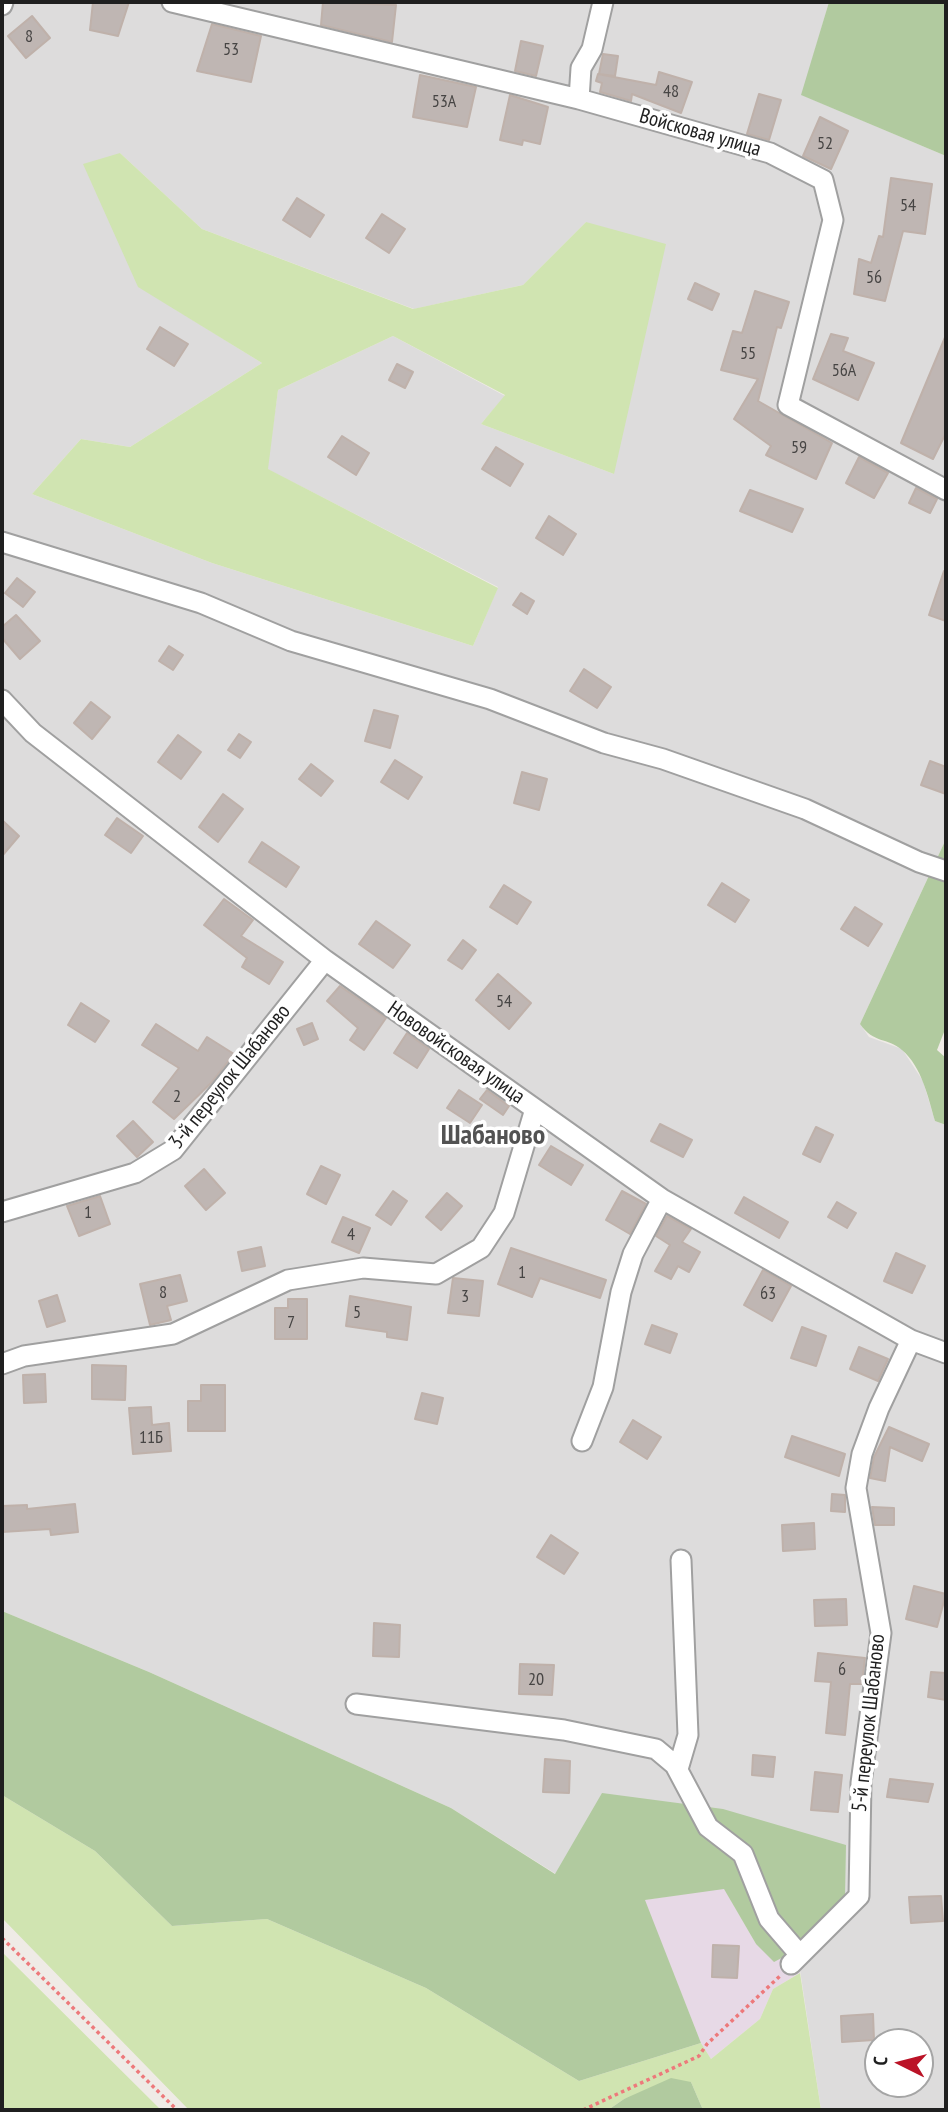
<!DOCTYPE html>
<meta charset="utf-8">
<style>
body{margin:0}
#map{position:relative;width:948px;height:2112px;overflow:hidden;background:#efebe6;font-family:"PT Sans Narrow",sans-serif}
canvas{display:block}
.frame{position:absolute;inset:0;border:4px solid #1f1f1f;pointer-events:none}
.north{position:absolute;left:864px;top:2028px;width:70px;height:70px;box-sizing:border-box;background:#fff;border:2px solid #a5a5a5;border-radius:50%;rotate:276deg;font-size:19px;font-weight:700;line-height:28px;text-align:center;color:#1f1f1f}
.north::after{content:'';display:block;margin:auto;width:24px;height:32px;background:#bb1327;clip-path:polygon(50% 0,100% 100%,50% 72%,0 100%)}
</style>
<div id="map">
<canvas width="948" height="2112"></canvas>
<div class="frame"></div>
<div class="north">С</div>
</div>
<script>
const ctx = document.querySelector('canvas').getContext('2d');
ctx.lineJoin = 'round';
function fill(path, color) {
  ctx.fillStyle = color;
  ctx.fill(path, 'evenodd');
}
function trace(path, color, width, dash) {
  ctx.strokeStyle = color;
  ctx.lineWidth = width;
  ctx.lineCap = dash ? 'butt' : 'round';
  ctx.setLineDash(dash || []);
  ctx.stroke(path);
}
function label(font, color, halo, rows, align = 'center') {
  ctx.font = font + ' "PT Sans Narrow",sans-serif';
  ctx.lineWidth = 7;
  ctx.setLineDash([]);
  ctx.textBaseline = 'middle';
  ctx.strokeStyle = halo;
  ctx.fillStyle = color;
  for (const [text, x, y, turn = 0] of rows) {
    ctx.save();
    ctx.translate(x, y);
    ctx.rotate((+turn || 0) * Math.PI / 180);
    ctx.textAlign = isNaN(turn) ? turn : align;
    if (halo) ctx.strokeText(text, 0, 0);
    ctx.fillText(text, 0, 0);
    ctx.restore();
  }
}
fill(new Path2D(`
 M2,2H829L802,95L946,156V839L860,1024L869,1037L902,1049L923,1081L935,1121L946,1125V2110H821L797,1950L845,1897L556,1874L451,1808L149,1672L2,1611ZM120,153L202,229L414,309L523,285L586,222L614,474L481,424L505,396L393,336L278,390L267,469L498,587L473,646L212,563L32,494L81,439L130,447L262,363L138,286ZM878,2042H920V2084H878Z`), '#dddcdc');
fill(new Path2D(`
 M724,1888L756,1944L797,1950L800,1973L773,1989L760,2019L711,2059L701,2043L644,1900Z`), '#e7d9e6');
fill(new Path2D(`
 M120,153L202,229L413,309L523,285L586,222L666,244L614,474L481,424L505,395L393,336L278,390L268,469L498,588L473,646L212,563L32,494L81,439L130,447L262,363L138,287L83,164Z
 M2,1795L95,1851L172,1926L267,1919L426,1988L579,2081L701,2043L711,2059L760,2019L773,1989L800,1973L821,2110H703L691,2082L624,2099L608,2110H189L2,1918Z
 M2,1952L161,2110H2Z`), '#d0e4b1');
fill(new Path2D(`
 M829,2H946V156L801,95Z
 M946,839V1027L937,1050L946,1058V1125L935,1121C928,1097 922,1067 902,1050C887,1037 874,1044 860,1024Z
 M2,1611L149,1672L451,1808L555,1874L602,1793L723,1809L846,1845L845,1897L797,1950L774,1962L756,1944L724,1889L645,1900L701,2043L579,2081L426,1988L267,1919L172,1926L95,1851L2,1795Z
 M671,2078L691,2082L703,2110H608L624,2099Z`), '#b1ca9f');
const building = new Path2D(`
 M93,2H129L118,36L90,30Z
 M323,2L396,5L392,42L321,25Z
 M32,16L50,38L26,58L8,36Z
 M212,24L261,36L251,82L197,71Z
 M521,41L543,46L536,76L515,71Z
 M603,54L618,56L615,76L599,74Z
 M659,72L692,82L681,113L632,94L631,101L600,92L602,83L596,81L598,74L656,85Z
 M420,75L476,87L467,127L413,117Z
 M759,94L781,100L769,140L747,134Z
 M510,95L548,107L540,144L523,140L522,145L500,140Z
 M820,117L848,131L831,169L803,156Z
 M891,178L932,184L925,234L903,231L885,301L854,294L859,259L871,263L879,236L883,237Z
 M297,198L324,215L310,237L283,220Z
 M382,214L405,229L389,253L366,238Z
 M695,283L719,294L712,310L688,299Z
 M755,291L789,302L781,328L777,327L758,401L832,443L816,479L766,455L771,446L734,419L758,379L721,370L733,331L742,333Z
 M160,327L188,344L174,366L147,349Z
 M831,334L848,338L843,351L874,363L858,400L813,379Z
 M946,335V433L933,459L901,443Z
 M397,364L413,372L405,388L389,380Z
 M342,436L369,453L356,475L328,457Z
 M496,447L523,464L510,486L482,469Z
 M859,457L888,473L874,498L846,483Z
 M916,488L937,499L930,513L909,503Z
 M750,490L803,509L792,532L740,511Z
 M549,516L576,534L563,555L536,538Z
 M944,571L946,572V621L929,615Z
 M17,578L35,592L23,607L5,593Z
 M521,593L534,601L527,614L513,605Z
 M16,615L40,641L20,659L2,638V627Z
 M169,646L183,655L173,670L159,661Z
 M584,669L611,687L597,708L570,691Z
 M91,702L110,717L92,739L74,723Z
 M374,710L398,716L390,748L365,741Z
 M239,734L251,742L240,758L228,750Z
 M178,735L201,752L181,779L158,762Z
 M395,760L422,777L408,799L381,782Z
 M930,761L946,767V794L921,785Z
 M311,764L333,781L321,796L299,779Z
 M522,772L547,779L539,810L514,803Z
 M223,794L243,809L218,842L199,827Z
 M117,818L143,836L131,853L105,835Z
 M2,820L19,836L2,856Z
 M262,842L299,867L286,887L249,862Z
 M722,883L749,900L735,922L708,905Z
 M504,885L531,902L517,924L490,907Z
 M224,899L253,920L241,936L283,962L269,984L242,967L247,958L204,925Z
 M855,907L882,924L868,946L841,929Z
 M376,921L410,945L393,968L359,944Z
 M463,940L476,950L462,969L448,960Z
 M498,974L531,1003L509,1029L476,1000Z
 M340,986L386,1018L364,1050L350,1040L358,1028L327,1001Z
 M81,1003L109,1021L95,1042L68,1025Z
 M312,1023L318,1039L304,1045L297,1029Z
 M156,1024L198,1051L207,1037L234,1054L211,1083L174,1119L153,1102L179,1068L142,1045Z
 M407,1033L429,1049L417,1068L394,1053Z
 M459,1090L482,1105L470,1123L447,1108Z
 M487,1090L509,1106L503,1115L480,1099Z
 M133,1121L153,1142L137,1157L117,1136Z
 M660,1124L692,1140L683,1157L651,1141Z
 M816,1127L833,1135L820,1162L803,1154Z
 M551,1146L583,1165L571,1185L539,1165Z
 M321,1166L340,1175L326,1204L307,1194Z
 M204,1169L225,1193L206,1210L185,1186Z
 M393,1191L407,1201L391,1225L376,1215Z
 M622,1191L646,1204L630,1234L606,1220Z
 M447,1193L462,1206L441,1230L426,1217Z
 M100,1196L110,1224L79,1236L67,1206Z
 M744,1197L788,1222L779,1238L735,1213Z
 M837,1202L856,1213L847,1228L828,1217Z
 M667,1216L691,1229L682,1242L700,1252L689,1272L678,1266L671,1279L655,1271L670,1245L656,1236Z
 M343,1217L370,1228L359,1253L332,1242Z
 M261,1247L265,1266L242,1271L238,1252Z
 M511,1248L606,1280L600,1298L540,1278L532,1297L498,1284Z
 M896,1253L925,1266L912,1293L884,1281Z
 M763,1270L791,1286L772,1321L744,1305Z
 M180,1275L187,1301L167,1306L171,1320L150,1325L140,1284Z
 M453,1278L483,1281L479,1316L448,1313Z
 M57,1295L65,1321L47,1327L39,1301Z
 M350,1296L411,1307L407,1340L387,1337V1332L346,1326Z
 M288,1299H307V1339H275V1308H288Z
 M652,1325L677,1334L670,1353L645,1344Z
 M802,1327L826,1336L816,1366L791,1358Z
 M859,1347L888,1359L878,1381L850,1369Z
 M92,1365L126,1366L125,1400L92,1399Z
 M45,1374L46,1402L24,1403L23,1375Z
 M201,1385H225V1431H188V1401H201Z
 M422,1393L443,1398L437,1424L415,1419Z
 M151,1407L152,1425L169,1423L171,1451L133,1454L129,1408Z
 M633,1420L661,1437L647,1459L620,1442Z
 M889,1427L929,1444L922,1461L890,1447L885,1481L870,1478L874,1457Z
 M792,1436L845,1454L839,1476L785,1457Z
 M832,1494L845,1495V1512L831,1511Z
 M75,1504L78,1532L51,1535L50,1529L2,1532V1506L27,1505V1509Z
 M872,1507L894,1508V1525H875Z
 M814,1523L815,1549L783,1551L782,1525Z
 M551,1535L578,1553L564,1574L537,1557Z
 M914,1586L946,1594L937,1627L906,1619Z
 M846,1599L847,1625L815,1626L814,1600Z
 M374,1623L400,1625L399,1657L373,1656Z
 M818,1653L865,1658L862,1684H850L845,1735L826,1733L831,1682L815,1681Z
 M520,1664L554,1665L552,1695L519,1694Z
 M931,1672L946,1673V1700L928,1697Z
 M753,1755L775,1757L773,1777L752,1775Z
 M545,1759L570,1761L569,1793L543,1792Z
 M815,1772L842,1775L838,1812L811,1810Z
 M890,1779L933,1784L928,1802L887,1797Z
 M941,1896L943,1921L911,1923L909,1897Z
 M713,1945L739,1946L737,1978L712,1977Z
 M873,2014L874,2040L842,2042L841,2016Z`);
fill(building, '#bfb6b3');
trace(building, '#bfb1aa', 2);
const minor = new Path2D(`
 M172,2L579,99L770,153L823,180L833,220L788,405L946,490
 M2,5L3,2
 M579,99L581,68L592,49L603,2
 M2,542L201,603L291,641L490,699L604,743L663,759L805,809L919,862L946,871
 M2,700L33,733L325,960L662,1199L911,1340L946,1353
 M2,1212L135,1173L173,1150L325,960
 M2,1364L24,1356L173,1334L288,1280L363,1268L436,1274L481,1248L504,1213L535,1109
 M582,1441L603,1387L621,1292L633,1254L662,1199
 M356,1704L564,1730L656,1749L675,1765L708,1827L743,1854L769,1919L800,1955
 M678,1769L688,1735L681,1560
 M791,1964L859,1896L861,1783L881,1633L856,1488L862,1454L879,1408L911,1340`);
trace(minor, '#a0a0a0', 23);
trace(new Path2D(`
 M2,1938L177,2110
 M583,2110L699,2056L707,2044L780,1976`), '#ed797b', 3.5, [3.5, 3.5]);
trace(minor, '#fff', 19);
label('18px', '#474544', null, [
 ["8",29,37],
 ["53",231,50],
 ["48",671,92],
 ["53А",444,102],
 ["52",825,144],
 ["54",908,206],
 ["56",874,278],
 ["55",748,354],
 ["56А",844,371],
 ["59",799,448],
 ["54",504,1002],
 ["2",177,1097],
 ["1",88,1213],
 ["4",351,1235],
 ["1",522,1273],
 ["8",163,1293],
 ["63",768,1294],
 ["3",465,1297],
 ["5",357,1313],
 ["7",291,1323],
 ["11Б",151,1438],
 ["6",842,1670],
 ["20",536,1680]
]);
label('21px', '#1f1f1f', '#fff', [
 ["Войсковая улица",700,133,16],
 ["Нововойсковая улица",456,1053,35],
 ["3-й переулок Шабаново",230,1077,-51],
 ["5-й переулок Шабаново",869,1723,-84]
]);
label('bold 28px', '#525252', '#fff', [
 ["Шабаново",493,1136]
]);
</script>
